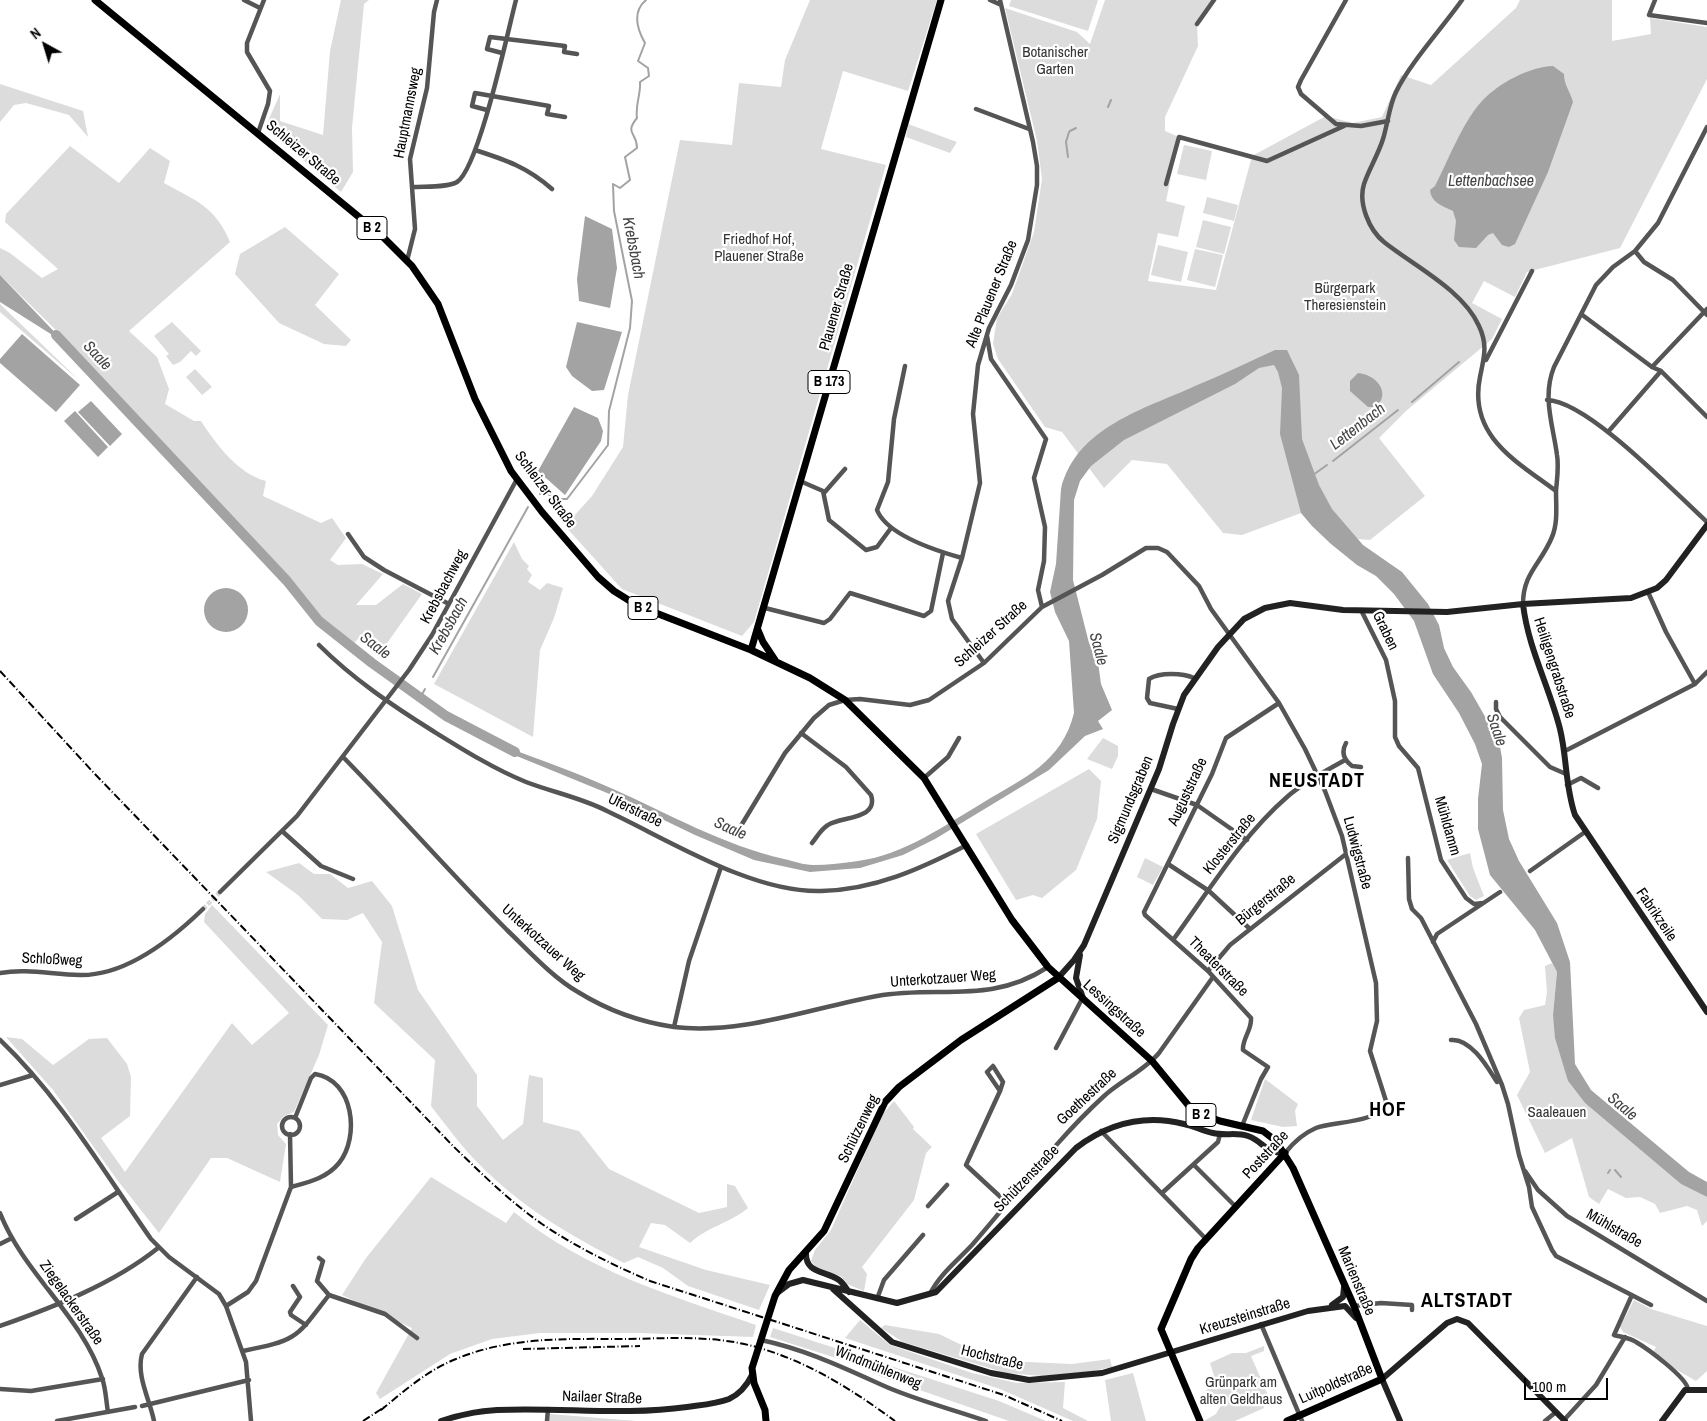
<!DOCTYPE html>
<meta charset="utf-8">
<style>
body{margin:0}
#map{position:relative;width:1707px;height:1421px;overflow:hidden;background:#fff;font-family:"Archivo Narrow",sans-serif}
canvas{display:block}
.north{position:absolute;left:20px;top:20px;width:50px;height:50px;-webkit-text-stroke:4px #fff;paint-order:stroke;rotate:321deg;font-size:14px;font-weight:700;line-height:20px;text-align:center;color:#000}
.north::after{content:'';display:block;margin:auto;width:18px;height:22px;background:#000;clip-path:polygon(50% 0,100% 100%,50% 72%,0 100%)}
.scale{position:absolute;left:1524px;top:1378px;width:84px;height:22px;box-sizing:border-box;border:2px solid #000;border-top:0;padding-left:6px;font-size:15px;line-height:18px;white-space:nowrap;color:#000;-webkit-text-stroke:4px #fff;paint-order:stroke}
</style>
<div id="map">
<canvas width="1707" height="1421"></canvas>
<div class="north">N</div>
<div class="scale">100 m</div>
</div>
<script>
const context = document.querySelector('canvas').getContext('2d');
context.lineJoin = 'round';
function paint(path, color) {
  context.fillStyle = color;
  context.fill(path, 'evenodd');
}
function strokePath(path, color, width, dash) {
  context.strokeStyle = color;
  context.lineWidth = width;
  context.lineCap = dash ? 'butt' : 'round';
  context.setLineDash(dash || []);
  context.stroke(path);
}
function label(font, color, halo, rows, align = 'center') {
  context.font = font + ' "Archivo Narrow",sans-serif';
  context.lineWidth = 4.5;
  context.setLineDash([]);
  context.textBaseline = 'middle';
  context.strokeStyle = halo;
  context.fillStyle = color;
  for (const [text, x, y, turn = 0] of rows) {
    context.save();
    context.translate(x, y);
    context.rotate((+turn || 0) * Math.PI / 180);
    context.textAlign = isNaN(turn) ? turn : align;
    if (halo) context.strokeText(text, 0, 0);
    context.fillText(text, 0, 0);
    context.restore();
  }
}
paint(new Path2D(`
 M341 0H369L364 4 352 128 353 172 341 192 265 128 280 94V121L323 135 330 51Z
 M810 0H937L908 91 843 71 821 149 886 165 754 622 742 636 622 589 565 526 592 496 623 447 628 395 680 140 732 145 739 83 781 87 785 60Z
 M1011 0H1098L1088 31 1009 6Z
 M1105 0H1214L1197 24 1198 46 1165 117V131L1179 137 1166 201 1185 206 1178 237 1158 233 1148 281 1216 290 1252 156 1326 116 1353 123 1382 117 1401 75 1431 85 1516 8 1520 0H1612V41L1651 34 1650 18 1707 27V79L1620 248 1527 272 1515 297 1484 281 1472 303 1502 319 1492 339 1406 411 1379 438 1425 496 1370 540 1357 539 1301 513 1242 535 1223 533 1167 464 1132 460 1104 488 1062 432 1045 427 998 359 993 344 997 318 1012 294 1034 232 1042 179 1037 141 1005 8 1077 32 1090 44Z
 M0 84 83 111 88 137 69 115 26 103 14 105 0 122Z
 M908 124 957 142 950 153 906 137Z
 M1184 145 1212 151 1206 180 1177 174Z
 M70 146 119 183 150 148 170 161 164 183C196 201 215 206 230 242L129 331 157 357 169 389 165 404 194 421H201C216 444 238 474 266 481L263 496 321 523 332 518 346 538 330 560 338 565 362 564 383 574 356 605H376L403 584 422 594 380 653 359 638 354 643 322 617 288 575 67 341 0 275V248L10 253 42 278 58 269 5 222 6 214Z
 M1207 197 1238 205 1234 221 1203 213Z
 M1203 220 1231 227 1224 254 1196 247Z
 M285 227 339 274 315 305 351 340 346 346 324 344 279 323 235 274 240 254Z
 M1158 245 1188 252 1181 282 1151 275Z
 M1195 249 1223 255 1215 287 1187 280Z
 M0 304 80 381 0 312Z
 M172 322 201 351 196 356 191 351 180 362 173 365 166 356 169 354 154 336Z
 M195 369 212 387 202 395 186 377Z
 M514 542 522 559 529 566 527 569 532 575 528 582 540 590 547 583 563 588 554 618 540 650 533 737 434 684Z
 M1103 738 1118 746V756L1112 769 1087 759Z
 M1089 769 1101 781 1097 819 1076 870 1042 898 1033 895 1016 900 976 834Z
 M1470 853 1473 868 1484 896 1476 900 1470 896 1447 860Z
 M1145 858 1163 867 1153 885 1137 877Z
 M299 863 314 874H330L348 888 372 881 392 906 418 990 477 1075V1106L503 1140 523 1124 529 1075 543 1078V1122L579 1131 609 1169 699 1213 727 1207V1184L735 1186 748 1208C730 1223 707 1227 690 1243L665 1225 651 1223 639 1247 706 1270 770 1285 759 1310 688 1286 663 1268 638 1257 624 1263C571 1236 519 1206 477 1162 460 1145 446 1125 431 1106L435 1060 374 1003 382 942 363 913 347 920 322 919 298 895 266 872Z
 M212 905 328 1025 319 1055 294 1112 284 1116 277 1124 278 1135 286 1144 280 1182 227 1158H211L159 1233 118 1181 53 1090 6 1037 22 1039 53 1065 89 1039 107 1038 127 1064 131 1077 130 1116 101 1138 125 1172 232 1023 252 1045 289 1013 204 922 205 914Z
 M1552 963 1557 972 1553 1015 1568 1081 1585 1103 1681 1184 1707 1197V1221L1702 1226 1697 1210 1687 1206 1660 1213 1655 1204 1640 1197 1626 1198 1608 1189 1599 1204 1589 1197 1572 1138 1545 1153 1517 1095 1530 1072 1519 1018 1524 1010 1545 1005 1547 992 1545 966Z
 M1265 1079 1298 1104 1295 1111 1297 1126 1283 1127 1251 1120Z
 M894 1101 914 1127 913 1129 932 1147 926 1153 914 1200 862 1267 867 1274 864 1291 847 1284 842 1277 816 1267 811 1261 815 1250 831 1230 882 1115Z
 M431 1177 506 1223 514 1212C584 1270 672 1296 756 1325L753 1337 639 1333H540L492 1339 450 1354 380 1399 376 1393 412 1328 342 1295 366 1258Z
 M1634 1300 1651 1309 1707 1326V1371L1696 1381 1672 1367 1653 1352 1656 1347 1623 1332 1620 1327Z
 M860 1320 890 1345 972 1373 1017 1383 1065 1382 1063 1408 1088 1421H1073L1000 1389 845 1338Z
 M885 1325 939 1334 976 1352 1005 1361 1072 1364 1110 1359 1112 1367 1093 1371 1042 1376 1006 1373 903 1342 881 1328Z
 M773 1328 999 1401 1046 1421H1009L882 1377 852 1363 770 1337Z
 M1264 1346V1351L1251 1356 1267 1393 1262 1402 1264 1408 1235 1421H1204L1216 1414 1221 1405 1218 1394 1209 1396 1206 1390 1217 1385 1210 1363 1232 1353H1246Z
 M1133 1373 1146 1421H1111L1105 1380Z
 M550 1414 636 1421H549Z`), '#dcdcdc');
paint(new Path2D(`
 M1553 66 1564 74C1564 85 1570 91 1573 102L1548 172 1515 244 1509 247 1502 245 1493 233 1488 235 1476 248 1459 247 1454 240 1456 221 1453 211C1443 206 1431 203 1430 190L1435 186C1449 159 1462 123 1482 101 1499 83 1529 67 1553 66Z
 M585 216 612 229 617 268 610 308 579 301 577 279Z
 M0 275 65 343 0 302Z
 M577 322 622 332 604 390 592 391 572 376 566 367Z
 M22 334 80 385 56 412 0 363V359Z
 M1275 350H1287L1299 375 1302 439 1319 485 1332 509 1363 545 1402 572 1428 604 1439 625 1444 648 1453 667 1471 692 1499 741 1502 758 1503 810 1509 839 1519 861 1557 923 1570 962 1575 1064 1591 1090 1689 1172 1707 1182V1197L1681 1184 1585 1103 1568 1081 1555 1038 1553 1015 1557 972 1535 930 1490 875 1478 829V799L1482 764 1475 744 1459 713 1433 674 1414 621 1394 594 1376 576 1357 565 1331 544 1312 526 1301 513 1280 434 1282 388 1278 372 1274 365 1259 368 1235 384 1124 440 1091 466 1080 481 1074 500 1073 580 1089 643 1098 662 1101 684 1112 710 1098 721 1103 729 1085 736 1049 770 935 839 903 855 860 868 810 872 754 860 695 835 612 795 502 750 504 746C540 760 578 773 613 789 669 814 723 845 784 859 793 861 804 865 813 865 828 865 844 863 858 861 904 855 945 825 984 802 1024 778 1062 762 1074 713L1069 641 1055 612 1050 592 1056 564 1061 489C1076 427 1145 409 1195 386 1222 375 1248 362 1275 350Z
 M1358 373C1375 374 1392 392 1376 407H1368L1350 391V381Z
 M91 401 122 434 110 446 78 412Z
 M574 407 598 418 603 431 601 441 565 495 538 471Z
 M75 411 108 447 98 457 64 421Z
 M204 610a22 22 0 1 1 44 0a22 22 0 1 1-44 0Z`), '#a3a3a3');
strokePath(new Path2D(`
 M1108 107 1111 100
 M1070 131 1076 128
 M1068 157 1066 142 1069 132
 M1412 402 1459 362
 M1333 461 1398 410
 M1313 475 1327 465
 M540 494 546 493 558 499H567L608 445 609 411 630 328 632 301 614 211 613 184 620 188 630 180 625 157 637 148C637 132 624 134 637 118 635 104 641 95 640 82L649 76 648 68 638 61 645 43C637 29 632 12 646 0
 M433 677 528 507
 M420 698 425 689
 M1615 1170 1621 1177
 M1608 1173 1610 1170`), '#a3a3a3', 2);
strokePath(new Path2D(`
 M56 335 287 581 319 621 372 663 446 716 515 752`), '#a3a3a3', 10);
strokePath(new Path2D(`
 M203 909 220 892`), '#d9d9d9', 4.5, [4.5, 2]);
strokePath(new Path2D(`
 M244 0 260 8
 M990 0 999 4
 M1346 0 1301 80 1298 87 1301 94 1336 124 1361 126 1388 121
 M1462 0C1443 27 1410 63 1396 92 1389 106 1388 123 1383 139 1378 155 1369 169 1364 184 1358 203 1369 230 1384 242 1414 266 1463 290 1479 326 1488 345 1484 357 1480 377 1468 436 1516 461 1556 491 1556 506 1558 523 1552 537 1541 564 1523 573 1523 604
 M1655 0 1649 15 1707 23
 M1197 24 1214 0
 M502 53 487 49 490 37 565 46 564 52 577 54
 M976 109 1029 129
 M487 110 472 106 475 93 549 106 547 114 565 117
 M258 133 268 104 270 91 247 52V43L264 0
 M475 150C506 160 527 167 552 189
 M1166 184 1179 137 1267 161 1344 126
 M412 187C424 186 447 188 457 182 479 168 508 30 516 0
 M1635 251 1644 262 1673 280 1707 315
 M407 261 415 229 410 159 427 88 434 12 437 0
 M1581 314 1652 367 1661 371 1707 417
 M987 336 991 359 1046 439 1034 478 1045 527 1044 561 1038 590 1042 607
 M1486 360 1532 271
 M905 366 894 419 888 482 877 510C887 535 937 551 962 558
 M1652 367 1707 309
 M1547 400C1588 401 1675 493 1707 522
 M1608 432 1661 371
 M800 481 823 491 829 520 866 550 877 547 891 528
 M1556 491C1557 479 1559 467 1557 455 1553 425 1542 397 1554 367L1596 285 1613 267 1635 251 1658 223 1707 127
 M824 493 845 469
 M348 534 364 557 384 570 449 604
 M1648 592 1666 632 1695 684
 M765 608 824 623 830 619 850 593 924 616 931 611 943 553
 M1361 610 1386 660 1395 701V737L1399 746 1418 768 1441 860 1466 898 1474 904 1483 903
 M319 645C353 679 393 706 433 731 462 749 494 769 526 782 552 792 582 798 607 811 669 840 752 893 821 891 874 890 920 869 967 845
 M984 663 952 619 948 601 962 558 980 483 973 414 978 365 989 328 1011 285 1028 240 1037 185V166L1033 142 1000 0
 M1496 702V709L1500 717 1550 767 1566 774
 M1178 709 1150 703 1147 698 1149 679C1160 672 1183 673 1194 678
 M801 733 846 767 871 795C879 820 841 816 828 825 821 829 817 837 812 843
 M1346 743C1341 752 1344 760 1352 766L1361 767
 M1565 751 1695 684 1707 672
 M343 757C399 814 451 874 507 930 529 951 552 977 578 992 607 1010 640 1022 674 1027 742 1035 811 1008 877 996 939 985 990 1005 1048 967
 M924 778 948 757 959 738
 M1567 785 1581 778 1598 788
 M1151 789 1197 805 1247 840
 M739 829 785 753 814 718 829 705 845 700 860 699 910 705 929 700 984 663 1042 607 1102 575 1146 548H1158L1167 552 1199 586 1211 609 1279 703 1305 749 1325 791 1342 836 1376 983 1377 1021 1370 1051 1386 1101C1381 1124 1333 1121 1316 1128 1304 1133 1293 1143 1285 1153
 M282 831 321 866 353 879
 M1408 858 1409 899 1412 909 1421 918 1476 1024 1502 1085 1508 1104 1519 1155 1529 1187 1532 1207 1552 1250 1556 1256 1651 1305
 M1168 864 1209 891 1250 929
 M1530 871 1585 832
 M220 892 297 816 409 670 432 635 517 479
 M1173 940C1208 892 1242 836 1287 797 1304 782 1326 771 1345 760
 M1433 942 1437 934 1500 892
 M1208 971 1230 945 1346 854
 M0 973C28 968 53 975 80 975 126 976 172 939 203 909
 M674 1027 689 961 721 867
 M0 1040C60 1097 104 1172 151 1239L169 1257 219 1294 226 1306 246 1362 251 1421
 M1451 1040C1471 1038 1488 1068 1497 1082
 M1056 1048 1082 999
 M0 1085 33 1075
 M1000 1091 987 1072 993 1066 1003 1082 1000 1091 966 1165 1007 1203
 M282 1126a9 9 0 1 1 18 0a9 9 0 1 1-18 0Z
 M1242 1126 1261 1079 1268 1067 1243 1050C1242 1039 1252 1030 1251 1018L1208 971 1145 915 1144 912 1212 774 1226 738 1279 703
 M1101 1131 1206 1239
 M1194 1165 1236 1207
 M1525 1171 1538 1190 1567 1216 1707 1301
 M291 1187C309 1182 327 1178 339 1163 360 1137 354 1080 315 1074L311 1078 295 1118
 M1162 1193 1218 1142 1220 1134
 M928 1206 947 1185
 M0 1213C24 1274 82 1316 102 1378 106 1389 106 1401 108 1412
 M76 1219 118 1192
 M0 1244 12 1238
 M319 1258 323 1261 317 1281 329 1295
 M293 1286 300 1297 290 1312 291 1315 306 1325
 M930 1294C939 1275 957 1261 972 1245 1015 1196 1054 1142 1103 1097 1120 1081 1144 1071 1159 1053L1213 977
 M1632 1295 1614 1335C1621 1337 1630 1338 1636 1342 1648 1349 1686 1377 1688 1389
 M877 1299 884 1280 923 1235
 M226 1306 248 1292 256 1281 291 1187 290 1134
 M1354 1306 1381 1303 1412 1305V1310
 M1261 1324 1302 1421
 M0 1326C54 1307 113 1284 158 1248
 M761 1340C804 1349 842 1367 882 1385 915 1400 952 1409 986 1421
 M243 1351C298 1340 296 1338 329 1295L385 1314 417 1338
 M0 1389 31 1391 103 1379
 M142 1406 249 1380
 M1564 1420 1596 1385 1625 1337
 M57 1421 135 1407
 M154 1421C150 1400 136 1376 142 1354L197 1277
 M547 1421 548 1409
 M1545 1421 1556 1412`), '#555', 4.5);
strokePath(new Path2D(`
 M1523 604C1528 648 1549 686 1560 729 1567 757 1565 786 1575 815L1707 1012
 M1080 955 1076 978 1083 998
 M1058 978 1074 960 1084 945 1159 769 1173 724 1184 695 1218 647 1244 619 1265 608 1290 603 1343 610 1447 612 1523 604 1631 598 1657 588 1666 580 1707 525
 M806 1252C805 1274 825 1270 839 1280 843 1283 846 1288 849 1292
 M833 1289 892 1342 991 1373 1029 1380 1102 1373 1308 1311 1345 1306 1356 1318
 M777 1293 789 1284 803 1280 897 1303 936 1292 1076 1148C1109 1123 1144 1114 1184 1124 1194 1126 1203 1131 1213 1133 1225 1136 1237 1132 1248 1136 1265 1142 1263 1153 1285 1153
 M1332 1305 1343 1297 1344 1287
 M441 1421C459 1415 477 1411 497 1410 561 1407 623 1416 687 1407 701 1405 716 1404 729 1399 740 1394 747 1385 752 1375
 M1400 1421 1382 1379 1447 1323 1457 1319 1468 1323 1565 1421
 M1662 1421 1685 1390H1707`), '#222', 6);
strokePath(new Path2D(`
 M95 0 381 235 412 266 438 304 475 399 511 471 542 512 598 577 614 591 638 606 751 650 810 678 845 700 924 778 1012 920 1048 967 1152 1061 1193 1111 1220 1121 1263 1131 1276 1141 1293 1168 1354 1306 1382 1379 1287 1421
 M758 630 763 642 775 660
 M751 650 941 0
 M766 1421 765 1410 754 1383 752 1368 775 1296 789 1270 824 1231 885 1102 899 1087 961 1040 1058 978
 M1200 1421 1161 1329 1191 1259 1198 1248 1285 1153`), '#000', 7);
strokePath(new Path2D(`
 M0 671 93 772 453 1146C481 1173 509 1201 542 1224 576 1247 613 1265 650 1281L1004 1395 1062 1421
 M523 1349 640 1346
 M381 1410C404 1391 428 1370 456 1359 511 1336 570 1339 628 1339 674 1338 719 1335 763 1349 812 1364 854 1391 895 1421
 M363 1421 386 1406`), '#000', 2, [8, 2.5, 1, 2.5]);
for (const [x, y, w] of [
 [372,228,30],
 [829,382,42],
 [643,608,30],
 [1201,1115,30]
]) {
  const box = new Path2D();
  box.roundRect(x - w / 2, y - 11.5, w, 23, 4);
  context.fillStyle = '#fff';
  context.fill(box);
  strokePath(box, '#000', 1);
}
label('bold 14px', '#000', null, [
 ["B 2",372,228],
 ["B 173",829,382],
 ["B 2",643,608],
 ["B 2",1201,1115]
]);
label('15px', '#333', '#fff', [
 ["Botanischer",1055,53],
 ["Garten",1055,70],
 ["Friedhof Hof,",759,240],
 ["Plauener Straße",759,257],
 ["Bürgerpark",1345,289],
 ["Theresienstein",1345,306],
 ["Saaleauen",1557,1113],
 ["Grünpark am",1241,1383],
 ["alten Geldhaus",1241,1400]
]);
label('15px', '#000', '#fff', [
 ["Hauptmannsweg",408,113,-79],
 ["Schleizer Straße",303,153,40],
 ["Alte Plauener Straße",992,294,-68],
 ["Plauener Straße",837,307,-74],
 ["Schleizer Straße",545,490,53],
 ["Krebsbachweg",444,587,-62],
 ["Graben",1385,631,64],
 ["Schleizer Straße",991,634,-42],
 ["Heiligengrabstraße",1554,668,72],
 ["Auguststraße",1188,792,-65],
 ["Sigmundsgraben",1131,800,-67],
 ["Uferstraße",635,811,26],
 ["Mühldamm",1447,826,74],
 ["Klosterstraße",1230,844,-51],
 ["Ludwigstraße",1357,853,75],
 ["Bürgerstraße",1266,900,-39],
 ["Fabrikzeile",1656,915,56],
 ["Unterkotzauer Weg",543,943,42],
 ["Schloßweg",52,960,3],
 ["Theaterstraße",1218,967,45],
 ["Unterkotzauer Weg",943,979,-4],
 ["Lessingstraße",1114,1009,42],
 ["Goethestraße",1087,1097,-43],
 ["Schützenweg",859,1129,-64],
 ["Poststraße",1266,1155,-47],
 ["Schützenstraße",1027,1179,-46],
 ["Mühlstraße",1614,1229,30],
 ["Marienstraße",1356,1281,67],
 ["Ziegelackerstraße",71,1303,55],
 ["Kreuzsteinstraße",1245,1317,-17],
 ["Hochstraße",992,1358,14],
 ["Windmühlenweg",878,1368,22],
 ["Luitpoldstraße",1336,1384,-24],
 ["Nailaer Straße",602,1398,2]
]);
label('italic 16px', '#444', '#fff', [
 ["Lettenbachsee",1491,182],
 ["Krebsbach",633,248,79],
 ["Saale",97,356,47],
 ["Lettenbach",1358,427,-38],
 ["Krebsbach",449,626,-61],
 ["Saale",375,646,37],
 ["Saale",1098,649,75],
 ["Saale",1496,730,71],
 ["Saale",730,829,24],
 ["Saale",1622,1107,40]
]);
context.letterSpacing = '1px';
label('bold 20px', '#000', '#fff', [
 ["NEUSTADT",1317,782],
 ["HOF",1388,1111],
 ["ALTSTADT",1467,1302]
]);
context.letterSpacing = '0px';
</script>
